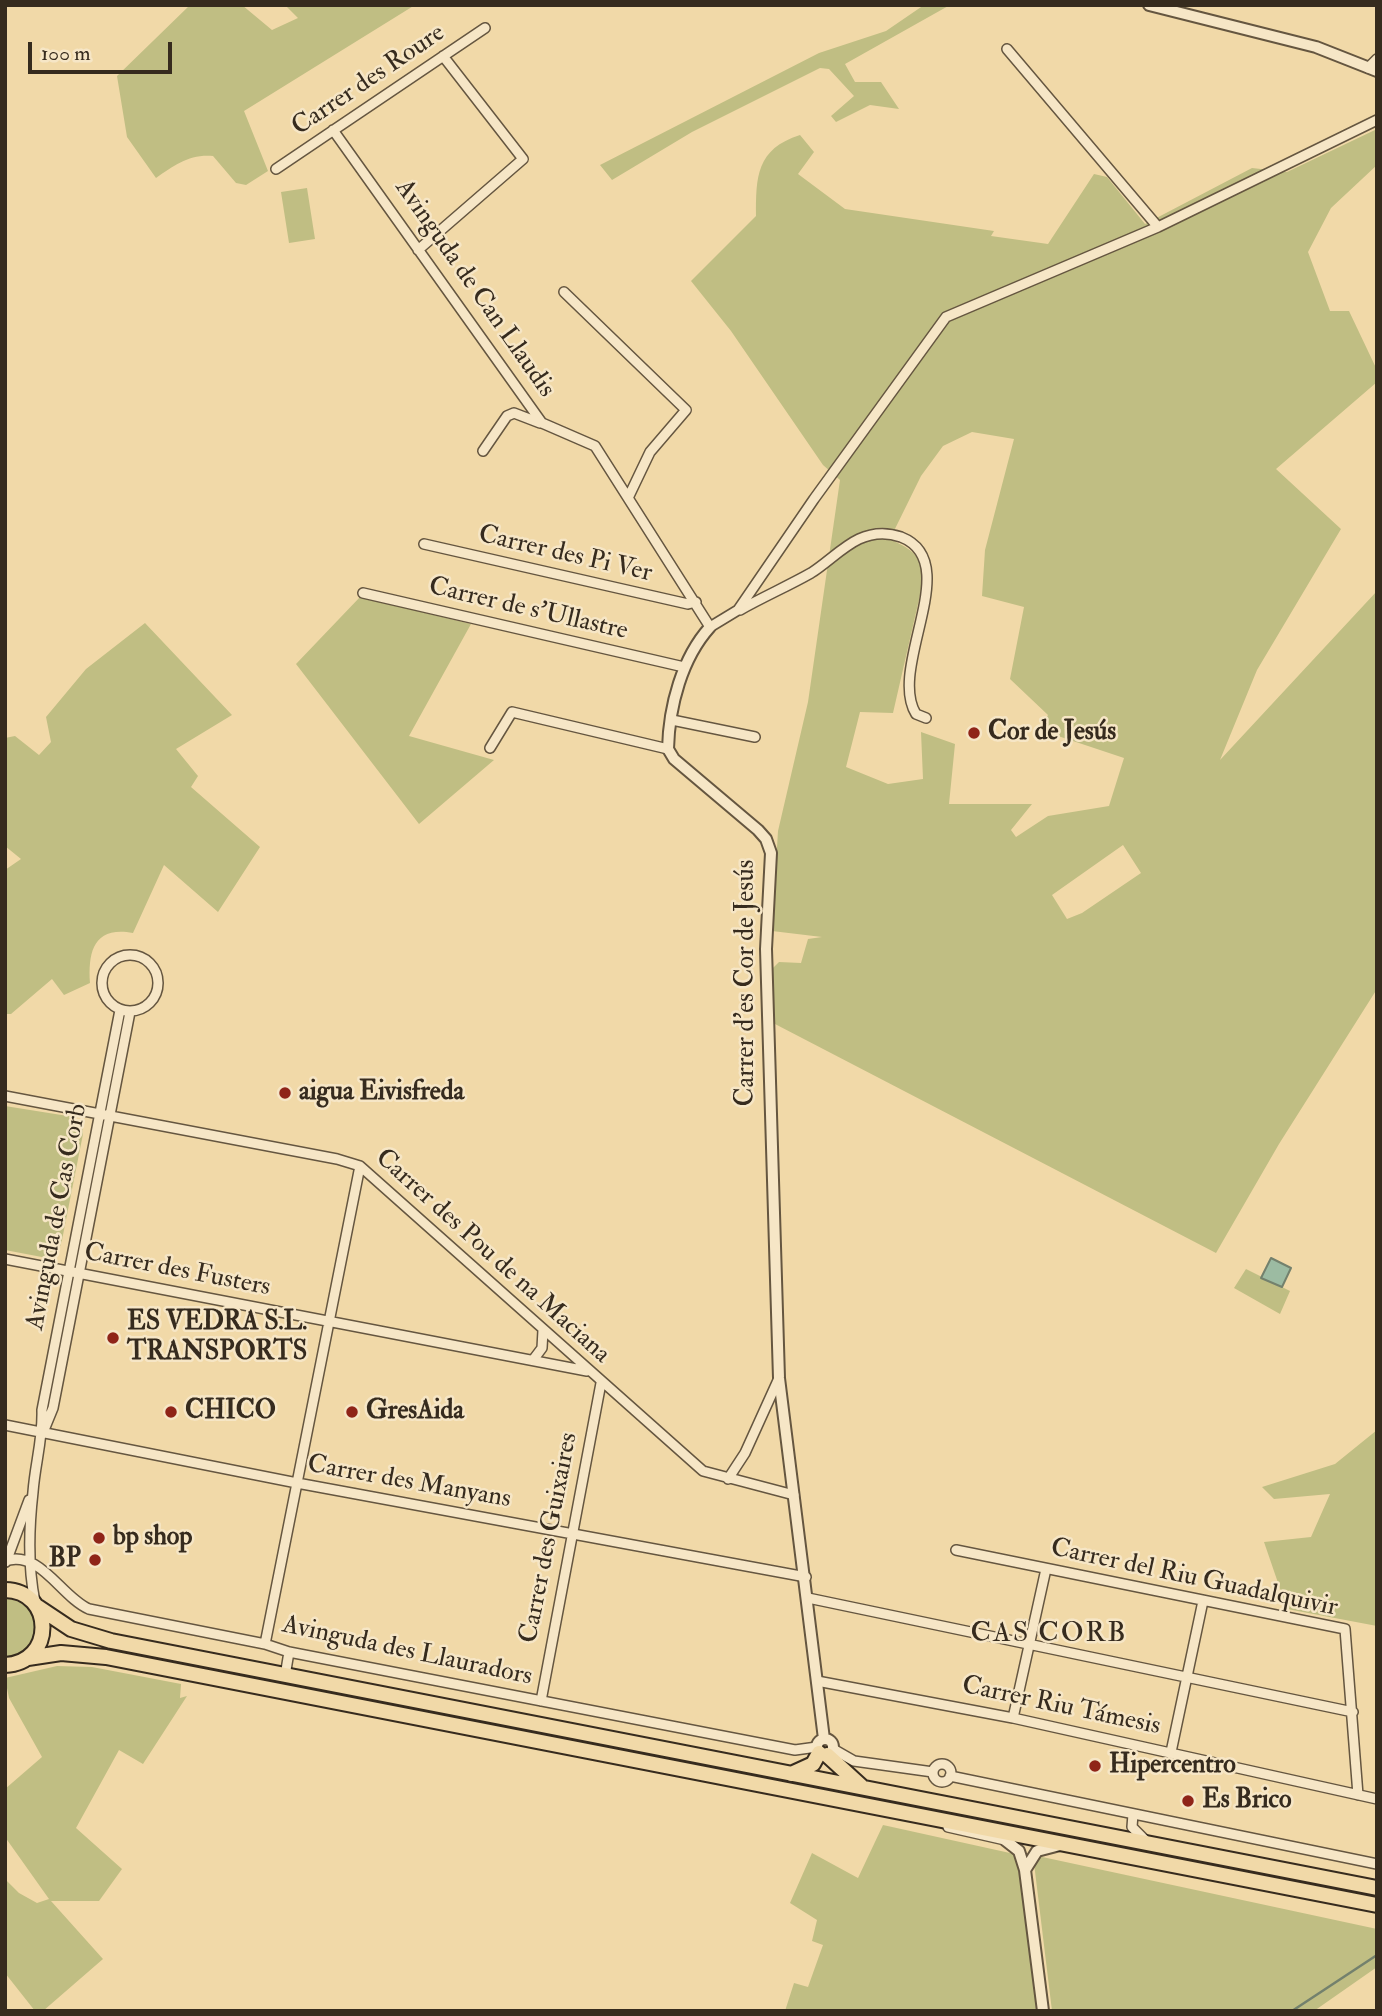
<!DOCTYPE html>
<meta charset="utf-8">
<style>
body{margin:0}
#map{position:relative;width:1382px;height:2016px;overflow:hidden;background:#f1d9a8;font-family:"IM FELL Double Pica",serif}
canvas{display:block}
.frame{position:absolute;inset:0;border:7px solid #362b1e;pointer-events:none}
.scale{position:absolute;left:28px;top:42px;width:144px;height:32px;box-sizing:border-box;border:4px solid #362b1e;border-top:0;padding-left:9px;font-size:21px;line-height:24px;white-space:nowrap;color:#362b1e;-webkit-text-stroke:5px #f6e6c6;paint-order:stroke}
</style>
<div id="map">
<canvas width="1382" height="2016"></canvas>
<div class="frame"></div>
<div class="scale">100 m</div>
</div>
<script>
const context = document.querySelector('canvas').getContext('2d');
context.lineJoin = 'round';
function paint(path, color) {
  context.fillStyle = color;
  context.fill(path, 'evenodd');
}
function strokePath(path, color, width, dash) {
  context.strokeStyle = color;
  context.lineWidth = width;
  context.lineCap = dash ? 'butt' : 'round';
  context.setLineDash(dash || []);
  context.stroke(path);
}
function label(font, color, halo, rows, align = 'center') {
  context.font = font + ' "IM FELL Double Pica",serif';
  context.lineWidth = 5;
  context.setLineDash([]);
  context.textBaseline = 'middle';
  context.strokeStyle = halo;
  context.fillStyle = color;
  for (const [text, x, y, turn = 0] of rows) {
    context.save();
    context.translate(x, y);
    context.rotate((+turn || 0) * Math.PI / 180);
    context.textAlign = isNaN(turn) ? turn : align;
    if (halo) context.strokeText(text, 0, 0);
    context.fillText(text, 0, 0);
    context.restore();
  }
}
paint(new Path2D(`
 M190 5H242L272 30 298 18 285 5H415L244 111 268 171 246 185 236 183 213 156C189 154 175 165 156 178L127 137 117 76Z
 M924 5H950L845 64 855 82H881L899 109 870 105 836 122 831 116 854 96 829 69 820 68 692 132 612 180 600 165 819 53 886 31Z
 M1377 129V165L1331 208 1308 252 1330 311H1349L1377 370V382L1276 469 1341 529 1257 670 1220 760 1377 591V989L1279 1144 1216 1253 775 1024 771 970 779 962 801 963 808 939 822 937 772 931 778 831 808 702 840 480 823 465 731 331 691 281 756 216C756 177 756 149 800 135L814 152 798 174 845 209 994 231 991 236 1048 244 1094 174 1107 177 1145 224 1252 168 1287 172ZM972 432 1014 439 985 550 982 596 1024 607 1010 679 1048 715 1040 730 1124 758 1109 806 1048 816 1016 837 1011 830 1032 804H949L955 744 921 732 923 779 888 784 846 767 860 712 893 713 923 582C921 554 914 551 890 539L921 476 943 446ZM1123 845 1141 873 1082 913 1067 919 1052 895Z
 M307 188 315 239 289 243 281 192Z
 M360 597 471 624 409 736 494 760 419 824 296 664Z
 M145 623 232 715 176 749 198 776 191 787 260 847 218 912 164 865 133 933C94 926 88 951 90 983L64 995 52 979 11 1014H5V870L21 859 5 846V738L15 736 39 755 51 742 46 717 86 669Z
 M5 1106 74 1117 82 1124 83 1134 62 1240 58 1253 47 1258 5 1250Z
 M1246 1269 1290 1291 1280 1314 1234 1288Z
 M1377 1430V1626L1287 1609 1264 1542 1311 1537 1330 1494 1274 1499 1262 1487 1335 1464Z
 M5 1598 25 1603 37 1619C35 1640 29 1657 5 1658Z
 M57 1666 92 1667 181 1684 180 1698 187 1696 143 1764 119 1750 76 1828 122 1869 99 1901H51L103 1959 43 2011H35L5 1973V1879L19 1893 37 1903 49 1899 5 1837V1789L42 1757 9 1698 5 1678Z
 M883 1825 1019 1855 1042 2011H785L794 1983 808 1987 823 1945 812 1941 817 1920 790 1903 812 1853 858 1878Z
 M1033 1855 1377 1929V1967L1314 2011H1052Z`), '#c0be83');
const water = new Path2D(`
 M1271 1258 1291 1268 1282 1287 1261 1278Z`);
paint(water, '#9cbba2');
strokePath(water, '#73816d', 2);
strokePath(new Path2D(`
 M1292 2011 1377 1955`), '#73816d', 2.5);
const minor = new Path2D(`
 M1007 49 1158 227
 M1368 68 1377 59
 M333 130 542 423 595 446 710 627 738 610 814 499 946 317 1158 227 1377 120
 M276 169 485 28
 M418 250 523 159 443 56
 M564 292 686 410 650 452 629 496
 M483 451 507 416 514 413 540 423
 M424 544 688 604 696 602
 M363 593 684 667
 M740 610C763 597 788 586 811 573 827 563 842 547 859 539 872 533 887 532 901 537 965 562 887 667 916 714L926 718
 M672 720 755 737
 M490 748 512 712 668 749
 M102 983a28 28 0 1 1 56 0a28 28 0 1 1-56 0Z
 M5 1096 337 1159 360 1166 703 1471 794 1495
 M5 1259 587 1371
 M533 1360 542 1348 543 1330
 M5 1425 297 1483 806 1577
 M44 1430 53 1408 130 1012
 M728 1479 745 1453 779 1378
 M956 1550 1345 1629 1358 1795
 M5 1561C40 1549 61 1597 89 1609L265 1644 289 1652 795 1750 817 1747
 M6 1562 29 1500
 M808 1598 1353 1712
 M35 1602C28 1568 29 1527 33 1492 35 1464 43 1439 42 1410L120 1010
 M265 1644 360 1166
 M285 1676 289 1652
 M817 1681 1013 1718 1377 1799
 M541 1701 601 1383
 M1013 1718 1046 1569
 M833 1749 854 1761 933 1772
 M1171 1752 1203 1601
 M933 1773a9 9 0 1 1 18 0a9 9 0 1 1-18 0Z
 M950 1776 1377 1864
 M1133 1814 1132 1827 1146 1841
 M948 1827 1005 1840`);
const tertiary = new Path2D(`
 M1149 5 1316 47 1377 71
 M710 627C682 658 669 706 668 749L674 759 758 830 766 839 771 853 766 949 779 1378 824 1739
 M817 1747a8 8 0 1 1 16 0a8 8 0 1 1-16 0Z
 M1005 1840 1019 1851 1025 1870 1043 2011
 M1025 1870 1037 1851 1060 1845`);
const primary = new Path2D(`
 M5 1590C55 1591 55 1663 5 1665
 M38 1607 71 1629 111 1641 1377 1888
 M28 1658 61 1653 106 1657 1377 1905
 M827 1755 861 1786
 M791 1774 813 1764 819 1753`);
strokePath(minor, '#655640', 12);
strokePath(tertiary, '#655640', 14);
strokePath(primary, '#362b1e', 18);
strokePath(minor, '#f6e6c6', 9);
strokePath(tertiary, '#f6e6c6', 10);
strokePath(primary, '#f1d9a8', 14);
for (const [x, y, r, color] of [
 [974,733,7,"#8f2418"],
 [285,1093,7,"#8f2418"],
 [113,1338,7,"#8f2418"],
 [171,1412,7,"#8f2418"],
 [352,1412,7,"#8f2418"],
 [99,1538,7,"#8f2418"],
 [95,1560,7,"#8f2418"],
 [1095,1766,7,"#8f2418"],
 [1188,1801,7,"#8f2418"]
]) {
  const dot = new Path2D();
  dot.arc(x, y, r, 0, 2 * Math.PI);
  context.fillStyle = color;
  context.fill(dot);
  strokePath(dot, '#f6e6c6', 2.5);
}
label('26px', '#362b1e', '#f6e6c6', [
 ["Carrer des Roure",369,81,-34],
 ["Avinguda de Can Llaudis",474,289,55],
 ["Carrer des Pi Ver",565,555,13],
 ["Carrer de s'Ullastre",528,610,13],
 ["Carrer d'es Cor de Jesús",747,983,-90],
 ["Avinguda de Cas Corb",58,1217,-79],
 ["Carrer des Pou de na Maciana",492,1257,42],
 ["Carrer des Fusters",177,1271,11],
 ["Carrer des Manyans",409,1483,10],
 ["Carrer des Guixaires",550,1538,-79],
 ["Carrer del Riu Guadalquivir",1194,1579,12],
 ["Avinguda des Llauradors",407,1652,12],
 ["Carrer Riu Támesis",1061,1707,12]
]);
label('bold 26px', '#362b1e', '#f6e6c6', [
 ["Cor de Jesús",988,733],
 ["aigua Eivisfreda",299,1093],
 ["ES VEDRA S.L.",127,1323],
 ["TRANSPORTS",127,1353],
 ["CHICO",185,1412],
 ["GresAida",366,1412],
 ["bp shop",113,1538],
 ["BP",81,1560,"right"],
 ["Hipercentro",1109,1766],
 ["Es Brico",1202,1801]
], 'left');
context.letterSpacing = '2px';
label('28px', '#362b1e', '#f6e6c6', [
 ["CAS CORB",1049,1635]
]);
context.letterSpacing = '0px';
</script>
